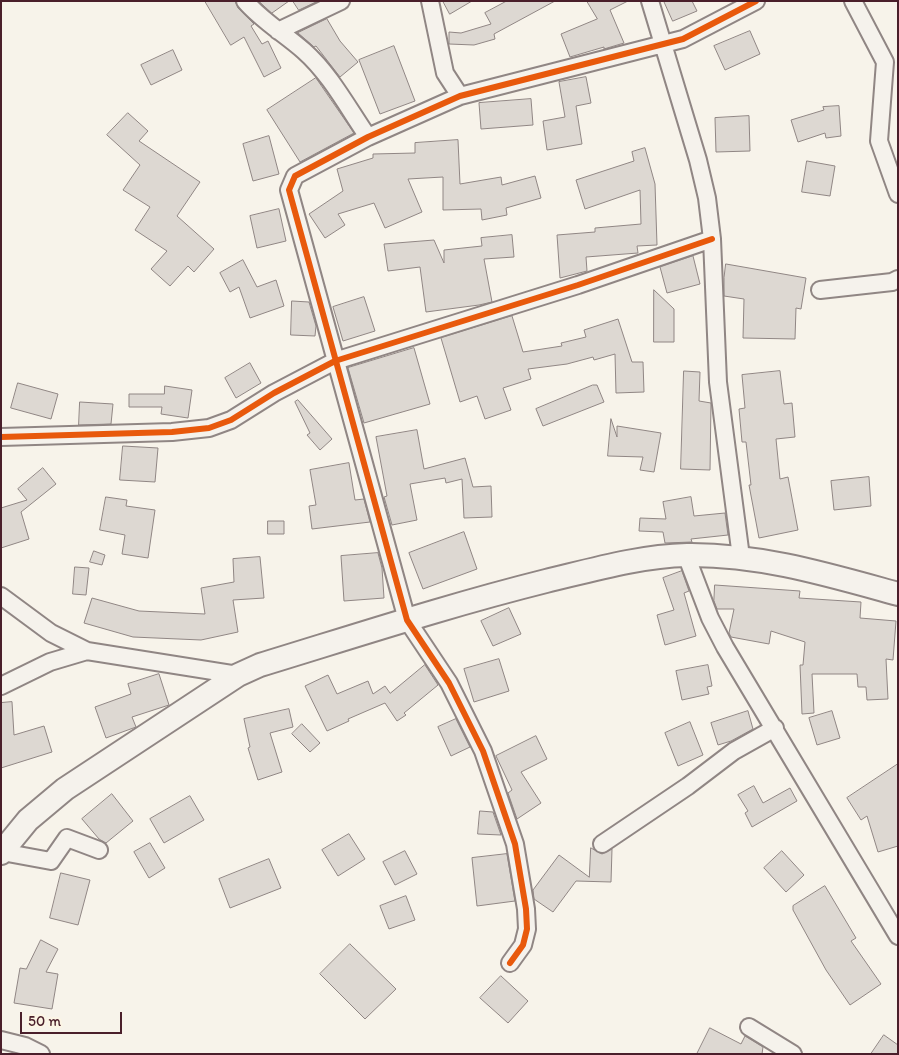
<!DOCTYPE html>
<style>
body{margin:0}
#map{position:relative;width:899px;height:1055px;overflow:hidden;background:#f7f3ea;font-family:Itim,sans-serif}
canvas{display:block}
.frame{position:absolute;inset:0;border:2px solid #4a1f2b;pointer-events:none}
.scale{position:absolute;left:20px;top:1012px;width:102px;height:22px;box-sizing:border-box;border:2px solid #4a1f2b;border-top:0;padding-left:6px;font-size:15px;line-height:18px;white-space:nowrap;color:#4a1f2b;-webkit-text-stroke:4px #fcf5e5;paint-order:stroke}
</style>
<div id="map">
<canvas width="899" height="1055"></canvas>
<div class="frame"></div>
<div class="scale">50 m</div>
</div>
<script>
const context = document.querySelector('canvas').getContext('2d');
context.lineJoin = 'round';
function paint(path, color) {
  context.fillStyle = color;
  context.fill(path, 'evenodd');
}
function strokePath(path, color, width, dash) {
  context.strokeStyle = color;
  context.lineWidth = width;
  context.lineCap = dash ? 'butt' : 'round';
  context.setLineDash(dash || []);
  context.stroke(path);
}
const building = new Path2D(`
 M205 1H235L238 8 254 24 251 26 262 44 268 41 281 68 264 77 244 37 231 45Z
 M259 1H289L272 13Z
 M293 1H316V2L299 10Z
 M443 1H472L450 14Z
 M507 1H555L494 34 495 39 474 45 449 44V32L461 33 491 24 485 13Z
 M587 1H628L610 10 624 43 604 49V47L570 57 561 34 597 19Z
 M664 1H692L697 11 673 21Z
 M327 19 340 41 358 62 340 77 316 46 314 47 298 33Z
 M750 31 760 54 725 70 714 46Z
 M394 46 415 101 380 114 359 60Z
 M173 50 182 70 151 85 141 65Z
 M586 77 591 103 576 106 582 144 547 150 543 121 565 117 559 82Z
 M316 78 354 133 300 162 267 110Z
 M531 99 533 125 481 129 479 103Z
 M839 106 841 136 826 138 825 133 798 142 791 120 824 110 823 107Z
 M128 113 148 131 139 141 200 182 177 216 214 249 194 272 188 266 170 286 151 269 167 251 135 230 150 207 123 190 140 165 107 135Z
 M749 116 750 151 716 152 715 118Z
 M269 136 279 174 253 181 243 144Z
 M458 140 460 184 501 177 502 185 535 176 541 198 506 208 507 215 482 220 481 209 443 210V177L408 179 422 212 385 228 374 203 338 214 345 225 325 238 309 214 343 191 337 169 373 158V154L415 153V143Z
 M645 148 655 184 657 245 637 246 638 253 586 257 587 271 560 278 557 235 595 232V228L641 224 640 190 585 209 576 180 634 161 632 152Z
 M807 161 835 166 830 196 802 192Z
 M279 209 286 241 257 248 250 216Z
 M512 235 514 257 484 259 492 302 479 305 426 312 420 267 388 271 384 244 434 240 444 263V250L482 246 481 238Z
 M693 256 700 284 667 293 660 267Z
 M243 260 257 287 276 280 284 306 250 318 239 287 230 292 220 273Z
 M726 264 806 278 801 309 796 308 795 339 743 338 744 299 724 296V278Z
 M654 290 674 309V342H654Z
 M364 297 375 331 343 341 333 307Z
 M292 301 309 302 316 326 315 336 291 335Z
 M512 316 523 352 562 346 561 343 586 337 584 330 618 319 632 362H643L644 392 616 393 615 354 594 360 593 357 567 364 528 369 531 379 503 388 511 410 485 419 477 396 460 402 441 338Z
 M414 348 430 404 364 423 348 368Z
 M250 363 261 383 236 398 225 378Z
 M684 371 700 372 699 401 711 403 710 470 681 469Z
 M780 371 784 404 792 403 795 437 776 439 780 479 788 477 798 530 759 538 749 485H751L746 442H742L739 409 745 408 742 375Z
 M18 383 58 394 51 419 11 408Z
 M593 385H597L604 402 543 426 536 409Z
 M165 386 192 390 188 418 161 414 162 407H129V394H164Z
 M298 400 332 439 320 450 307 435 310 433 295 402Z
 M80 402 113 404 111 424 79 425Z
 M611 419 617 437V426L661 433 654 472 640 470 643 457 608 456Z
 M417 430 424 469 465 458 473 487 491 486 492 517 464 518 462 479 446 483 445 478 410 484 417 520 392 525 384 497 387 496 376 437Z
 M123 446 158 448 155 482 120 480Z
 M349 463 355 500 364 499 370 522 312 529 309 506 316 505 310 470Z
 M43 468 56 484 21 512 29 539 1 548V508L27 500 18 489Z
 M869 477 871 506 834 510 831 481Z
 M106 497 127 500 126 506 155 510 148 558 122 554 125 535 100 530Z
 M691 497 694 516 725 513 728 535 691 539 692 542 665 543 663 532 639 531 640 518 666 519 663 502Z
 M268 521H284V534H268Z
 M464 532 477 569 423 589 409 553Z
 M94 551 105 555 102 565 90 562Z
 M378 553 382 568 384 598 344 601 341 556Z
 M260 557 264 598 233 600 238 632 201 640 133 637 84 623 92 598 139 611 205 614 201 588 234 582 233 559Z
 M75 567 89 568 86 595 73 594Z
 M682 571 689 591 684 593 696 636 665 645 657 615 674 610 663 578Z
 M715 585 800 591 799 598 861 602 860 618 896 621 893 660 886 659 888 699 867 700 866 687H858L857 674H812L814 713 802 714 800 665H803L805 642 771 631 769 644 731 637 729 633 734 609H717L714 601Z
 M509 608 521 634 493 646 481 621Z
 M499 659 509 691 474 702 464 669Z
 M425 665 438 685 404 713 406 715 397 721 385 703 348 719 349 721 327 731 305 686 328 675 337 694 368 681 373 694 385 686 390 693Z
 M708 665 712 686 707 687 709 694 682 700 676 671Z
 M159 674 169 705 132 717 136 727 106 738 95 707 131 694 128 684Z
 M12 702 14 735 44 726 52 752 1 768V703Z
 M289 709 293 727 270 733 282 772 258 780 248 748 250 747 244 719Z
 M748 711 753 729 731 741 718 745 711 723Z
 M832 711 840 738 817 745 809 718Z
 M456 719 470 747 451 756 438 727Z
 M690 722 703 755 678 766 665 733Z
 M302 724 320 743 310 752 292 734Z
 M536 736 547 759 521 772 541 803 517 819 508 793 512 790 496 756Z
 M898 764V846L878 852 867 816 861 820 847 798Z
 M754 786 763 803 790 788 797 801 752 827 745 813 748 811 738 795Z
 M112 794 133 821 106 843 99 839 82 819Z
 M190 796 204 820 164 843 150 819Z
 M480 811 493 812 501 835 478 834Z
 M349 834 365 859 338 876 322 850Z
 M150 843 165 868 149 878 134 852Z
 M591 848 602 854 612 849 611 882 576 881 553 912 534 899 533 890 559 855 589 877Z
 M405 851 417 874 395 885 383 862Z
 M782 851 804 875 786 892 764 868Z
 M507 854 515 901 477 906 472 858Z
 M269 859 281 888 230 908 219 879Z
 M61 873 90 880 78 925 50 918Z
 M825 886 856 938 851 941 881 984 850 1005 826 970 793 910V906Z
 M406 896 415 920 389 929 380 906Z
 M41 940 58 949 46 972 58 974 52 1009 14 1003 20 968 26 969Z
 M350 944 396 989 365 1019 320 974Z
 M501 976 528 1001 508 1023 480 998Z
 M710 1028 741 1044 745 1036 763 1047 762 1054H697Z
 M884 1035 898 1045V1054H871Z`);
paint(building, '#ddd8d2');
strokePath(building, '#908684', 1);
const minor = new Path2D(`
 M245 1C262 21 285 34 304 51 330 74 348 108 368 137
 M430 1 445 73 460 96
 M650 1 698 160 707 198 712 239 718 382 741 557
 M853 1 885 62 879 141 898 194
 M278 31 341 1
 M820 290 892 282 898 279
 M1 437 172 432 209 428 231 420 274 393 335 361 578 285 712 239
 M686 555 710 618 725 647 898 936
 M1 596 51 633 87 651 238 675
 M1 686 50 662 87 651
 M602 844 688 786 734 751 775 728
 M2 852 51 861 67 838 99 850
 M510 963 523 945 527 929 526 909 515 844 483 751 449 683 407 620 289 190 295 176 368 137 460 96 683 39 756 1
 M749 1027 793 1054
 M1 1040 25 1046 41 1054`);
const secondary = new Path2D(`
 M1 853 28 820 65 789 238 675 260 665C355 636 450 605 546 581 592 570 640 556 687 555 760 554 829 575 898 594`);
strokePath(minor, '#908684', 20);
strokePath(secondary, '#908684', 26);
strokePath(minor, '#f5f2ec', 16);
strokePath(secondary, '#f5f2ec', 22);
strokePath(new Path2D(`
 M1 437 172 432 209 428 231 420 274 393 335 361 578 285 712 239
 M510 963 523 945 527 929 526 909 515 844 483 751 449 683 407 620 289 190 295 176 368 137 460 96 683 39 756 1`), '#e8590c', 6);
</script>
